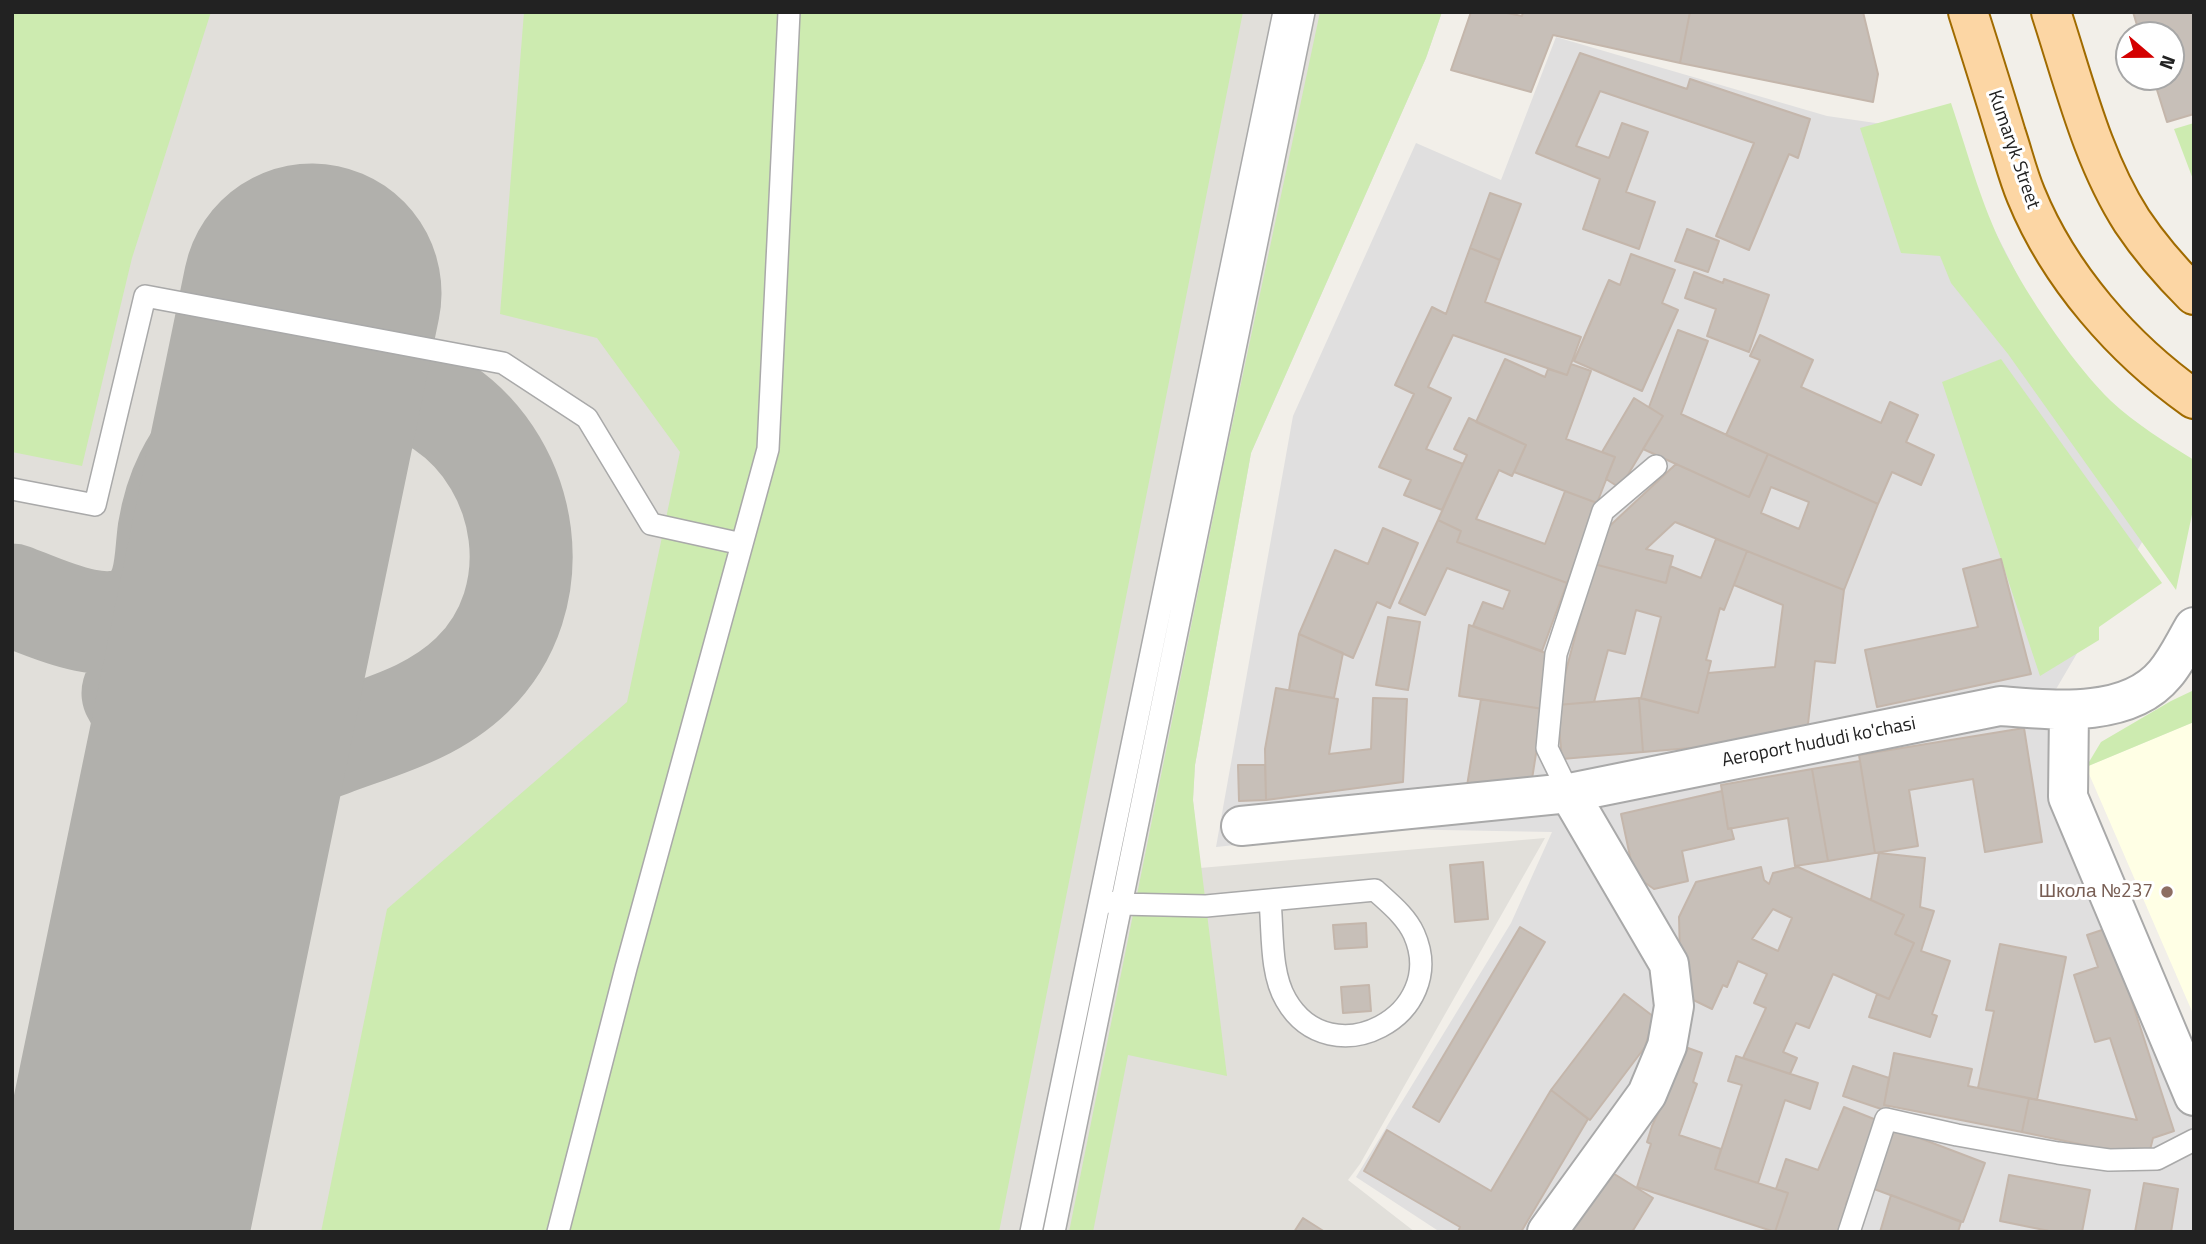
<!DOCTYPE html>
<meta charset="utf-8">
<style>
body{margin:0}
#map{position:relative;width:2206px;height:1244px;overflow:hidden;background:#f2efe9;font-family:"Titillium Web",sans-serif}
canvas{display:block}
.frame{position:absolute;inset:0;border:14px solid #222;pointer-events:none}
.north{position:absolute;left:2115px;top:21px;width:70px;height:70px;box-sizing:border-box;background:#fff;border:2px solid #a7a7a7;border-radius:50%;rotate:110deg;font-size:19px;font-weight:700;line-height:28px;text-align:center;color:#222}
.north::after{content:'';display:block;margin:auto;width:24px;height:32px;background:#d40000;clip-path:polygon(50% 0,100% 100%,50% 72%,0 100%)}
</style>
<div id="map">
<canvas width="2206" height="1244"></canvas>
<div class="frame"></div>
<div class="north">N</div>
</div>
<script>
const context = document.querySelector('canvas').getContext('2d');
context.lineJoin = 'round';
function paint(path, color) {
  context.fillStyle = color;
  context.fill(path, 'evenodd');
}
function strokePath(path, color, width, dash) {
  context.strokeStyle = color;
  context.lineWidth = width;
  context.lineCap = dash ? 'butt' : 'round';
  context.setLineDash(dash || []);
  context.stroke(path);
}
function label(font, color, halo, rows, align = 'center') {
  context.font = font + ' "Titillium Web",sans-serif';
  context.lineWidth = 6;
  context.setLineDash([]);
  context.textBaseline = 'middle';
  context.strokeStyle = halo;
  context.fillStyle = color;
  for (const [text, x, y, turn = 0] of rows) {
    context.save();
    context.translate(x, y);
    context.rotate((+turn || 0) * Math.PI / 180);
    context.textAlign = isNaN(turn) ? turn : align;
    if (halo) context.strokeText(text, 0, 0);
    context.fillText(text, 0, 0);
    context.restore();
  }
}
paint(new Path2D(`
 M1556 37 1827 116 1945 133 2148 532 2045 708 2194 1113V1232H1440L1356 1177 1511 923 1552 832 1386 829 1216 847 1293 416 1416 143 1501 180Z`), '#e0dfdf');
paint(new Path2D(`
 M2194 722V1016L2086 767Z`), '#ffffe5');
paint(new Path2D(`
 M12 12H1442L1426 58 1251 453 1195 765 1193 800 1200 868 1545 838 1360 1164 1348 1180 1415 1232H12Z`), '#e1dfda');
paint(new Path2D(`
 M12 12H211L132 258 82 466 12 452Z
 M524 12H1243L999 1232H321L387 909 627 702 680 452 597 338 500 314Z
 M1320 12H1442L1426 58 1251 453 1195 765 1193 800 1227 1076 1128 1055 1093 1232H1069L1223 468Z
 M1951 103C1969 156 1983 213 2011 263 2034 306 2077 368 2111 401 2136 424 2165 442 2194 460V505L2176 590 2008 354 1951 283 1940 256 1901 253 1860 128Z
 M2194 123V182L2174 129Z
 M2001 359 2162 583 2099 627V640L2040 676 1942 382Z
 M2194 690V722L2086 767 2101 742 2171 701Z`), '#cdebb0');
strokePath(new Path2D(`
 M12 595C46 608 106 638 141 613 168 593 165 561 169 531 172 513 177 494 186 476 232 383 356 348 443 407 530 466 551 598 472 675 434 712 385 725 336 743 300 756 257 773 218 761 184 750 159 718 134 694
 M133 693C157 736 178 781 183 830 186 859 183 888 183 917
 M166 999 186 1232`), '#b1b0ac', 103);
strokePath(new Path2D(`
 M118 1232 312 293`), '#b1b0ac', 259);
const building = new Path2D(`
 M1471 12H1502L1522 16 1523 12H1690L1680 63 1553 35 1531 92 1451 70Z
 M1690 12H1863L1878 74 1873 102 1680 63Z
 M2133 12H2194V114L2167 122 2153 77H2171V35H2140Z
 M1580 53 1687 89 1690 79 1810 119 1798 158 1789 154 1749 250 1716 236 1754 143 1600 91 1576 146 1609 158 1622 123 1648 132 1626 192 1655 202 1639 249 1583 229 1600 179 1536 153Z
 M1490 193 1521 204 1500 260 1470 248Z
 M1687 229 1719 241 1708 272 1675 261Z
 M1470 248 1500 260 1485 302 1581 337 1567 375 1453 335 1428 387 1451 398 1426 449 1463 464 1442 510 1404 495 1411 480 1379 467 1414 394 1395 385 1432 307 1446 314Z
 M1631 254 1675 270 1662 303 1678 310 1642 391 1574 361 1609 280 1620 285Z
 M1694 272 1723 283 1724 279 1769 295 1749 352 1707 336 1716 309 1685 298Z
 M1678 330 1708 341 1681 414 1768 454 1749 497 1643 449 1663 416 1649 407Z
 M1760 335 1813 360 1801 387 1881 423 1890 402 1918 415 1906 442 1934 455 1921 485 1892 472 1878 504 1726 435 1760 360 1750 356Z
 M1505 359 1545 377 1548 369 1567 375 1571 364 1591 371 1566 439 1615 457 1597 503 1514 472 1526 445 1476 422Z
 M1634 398 1663 416 1620 488 1606 479 1615 457 1602 452Z
 M1469 418 1526 445 1512 476 1499 470 1476 519 1545 544 1565 491 1597 503 1567 583 1457 542 1461 531 1438 520 1467 455 1454 449Z
 M1768 454 1878 504 1844 590 1675 522 1646 549 1673 556 1666 583 1594 564 1601 534 1676 464 1749 497ZM1771 487 1809 502 1799 529 1761 513Z
 M1438 520 1461 531 1457 542 1567 583 1542 651 1473 626 1483 602 1503 609 1510 591 1447 568 1425 615 1399 603Z
 M1383 528 1418 543 1390 608 1377 602 1353 658 1299 634 1335 550 1368 564Z
 M1716 539 1747 551 1724 610 1720 608 1706 660 1711 661 1698 713 1641 698 1661 617 1636 610 1625 654 1608 650 1594 702 1557 705 1594 564 1666 583 1670 566 1701 578Z
 M1747 551 1844 590 1835 663 1815 661 1808 724 1809 738 1643 752 1639 698 1698 713 1708 673 1775 667 1783 605 1734 585Z
 M2001 559 2031 674 1877 707 1865 650 1978 627 1963 569Z
 M1388 617 1420 622 1408 690 1376 685Z
 M1469 625 1551 655 1543 709 1459 696Z
 M1299 634 1343 653 1334 698 1289 690Z
 M1276 688 1338 699 1329 754 1371 749 1373 698 1407 699 1403 782 1266 800 1265 749Z
 M1639 698 1643 752 1562 759 1557 705Z
 M1481 699 1543 709 1532 779 1467 786Z
 M2024 728 2042 842 1985 852 1973 779 1909 790 1918 846 1875 853 1859 755Z
 M1860 761 1875 853 1828 861 1812 769Z
 M1238 765H1265L1266 800 1239 801Z
 M1812 769 1828 861 1795 866 1788 818 1728 829 1721 785Z
 M1722 791 1728 829 1731 828 1734 839 1682 851 1688 881 1654 889 1634 875 1621 814Z
 M1879 853 1925 858 1920 907 1934 911 1921 951 1950 961 1932 1014 1937 1016 1930 1037 1869 1017 1877 994 1889 999 1914 943 1895 934 1904 915 1871 900Z
 M1483 862 1488 919 1455 922 1450 865Z
 M1761 867 1764 880 1769 884 1773 873 1798 867 1904 915 1895 934 1914 943 1889 999 1833 974 1809 1028 1796 1023 1783 1052 1797 1058 1790 1074 1743 1058 1766 1008 1754 1003 1767 974 1738 961 1727 987 1723 985 1712 1009 1681 994 1679 917 1696 882ZM1773 909 1792 918 1778 951 1752 939Z
 M1366 923 1367 947 1335 949 1333 925Z
 M1520 927 1545 942 1439 1122 1413 1107Z
 M2108 928 2174 1131 2153 1138 2150 1150 2103 1149 2022 1132 2029 1098 2137 1120 2110 1038 2095 1042 2074 975 2098 967 2087 935Z
 M2000 944 2066 957 2037 1100 1978 1088 1994 1011 1986 1010Z
 M1369 985 1371 1011 1343 1013 1341 987Z
 M1624 994 1654 1017 1645 1047 1590 1120 1551 1090Z
 M1688 1048 1702 1053 1693 1082 1697 1084 1679 1135 1721 1149 1715 1169 1788 1193 1775 1232 1637 1187 1651 1144 1647 1142 1652 1126Z
 M1894 1053 1972 1069 1968 1086 2029 1098 2022 1132 1884 1105Z
 M1736 1056 1818 1083 1810 1109 1785 1100 1758 1183 1715 1169 1742 1085 1728 1081Z
 M1853 1066 1889 1078 1884 1105 1889 1106 1887 1111 1843 1096Z
 M1551 1090 1588 1119 1521 1232H1458L1460 1227 1364 1171 1387 1130 1491 1191Z
 M1844 1107 1879 1121 1846 1204 1850 1205 1841 1232H1775L1788 1193 1776 1189 1786 1159 1818 1170Z
 M1888 1126 1985 1163 1963 1222 1866 1186Z
 M1603 1167 1653 1198 1632 1232H1570Z
 M2009 1175 2090 1190 2082 1232H2054L2000 1221Z
 M2144 1183 2178 1189 2171 1232H2135Z
 M1891 1195 1961 1222 1958 1232H1880Z
 M1303 1218 1325 1232H1294Z`);
paint(building, '#c7bfb8');
strokePath(building, '#c4b6ab', 2);
const service = new Path2D(`
 M12 489 95 505 145 296 503 363 587 418 651 524 742 544
 M1569 793 1547 748 1556 654 1603 511 1656 466
 M1108 902 1121 904 1206 906 1375 890C1389 903 1406 916 1414 934 1450 1015 1331 1078 1286 1000 1270 973 1273 932 1270 901
 M558 1232 626 968 768 449 789 12
 M1031 1232 1284 12
 M1054 1232 1304 12
 M1849 1232 1886 1119 1957 1135 2058 1153 2109 1160 2157 1159 2194 1140`);
const minor = new Path2D(`
 M2069 711 2068 797 2194 1096
 M1241 826 1569 793 2000 706C2051 710 2128 719 2165 674 2177 660 2185 642 2194 627
 M1547 1232 1647 1094 1667 1046 1674 1006 1669 964 1569 793`);
const primary = new Path2D(`
 M1968 12C1981 53 1994 94 2006 134 2013 155 2018 176 2026 195 2059 276 2123 349 2194 399
 M2051 12C2074 82 2092 159 2132 221 2150 248 2171 272 2194 295`);
strokePath(service, '#a9a9a9', 24);
strokePath(minor, '#a9a9a9', 42);
strokePath(primary, '#a06b00', 42);
strokePath(service, '#fff', 21);
strokePath(minor, '#fff', 38);
strokePath(primary, '#fcd6a4', 38);
for (const [x, y, r, color] of [
 [2167,892,7,"#8d6e63"]
]) {
  const dot = new Path2D();
  dot.arc(x, y, r, 0, 2 * Math.PI);
  context.fillStyle = color;
  context.fill(dot);
  strokePath(dot, '#fff', 2.5);
}
label('19px', '#222', '#fff', [
 ["Kumaryk Street",2013,150,71],
 ["Aeroport hududi ko'chasi",1819,743,-11]
]);
label('19px', '#785e54', '#fff', [
 ["Школа №237",2153,892]
], 'right');
</script>
